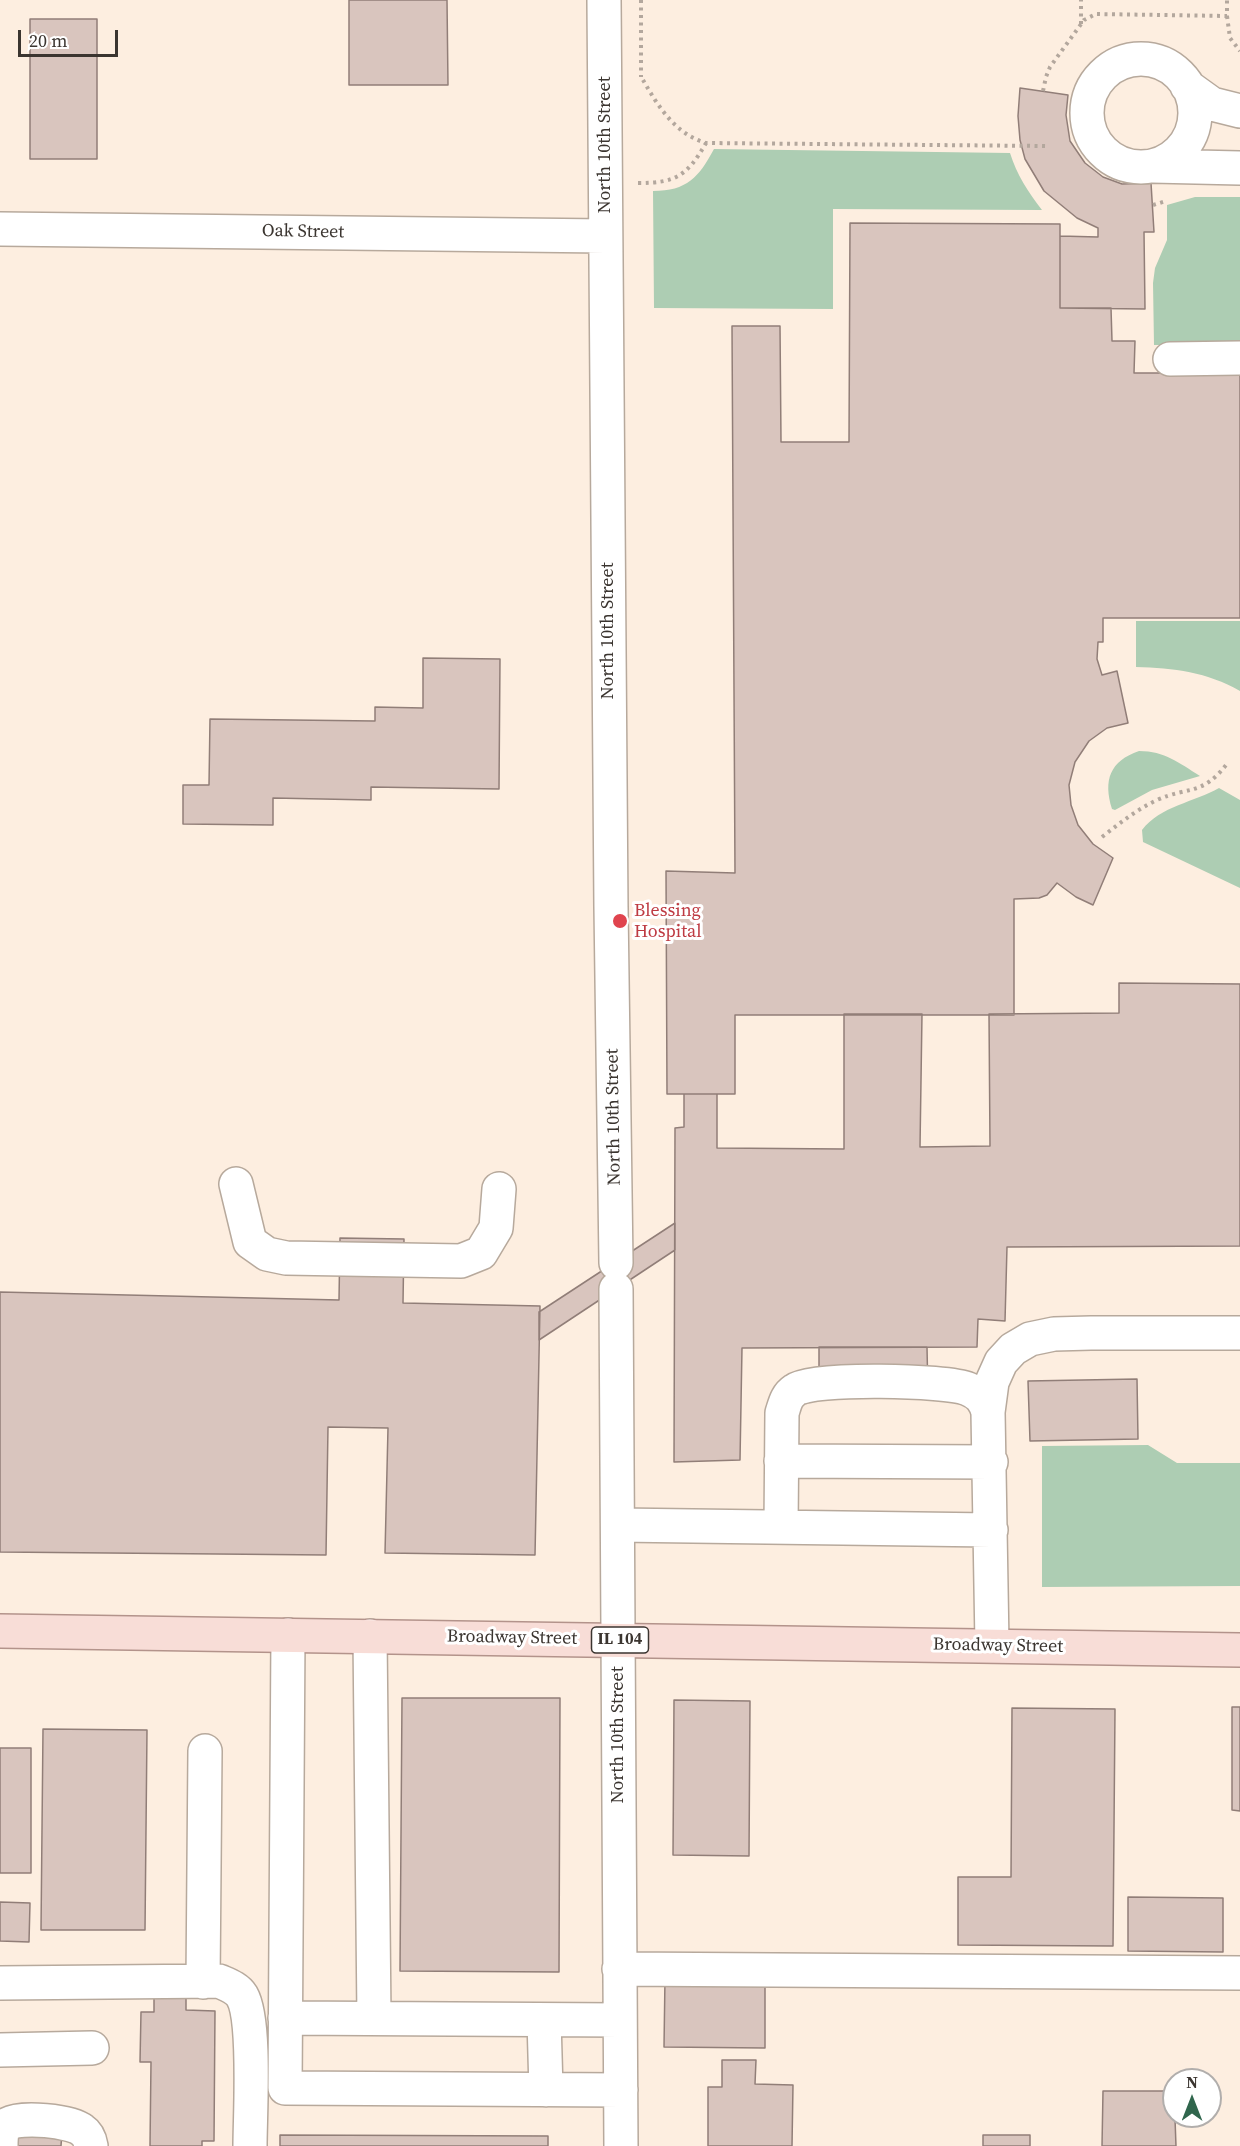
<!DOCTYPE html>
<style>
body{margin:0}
#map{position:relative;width:1240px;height:2146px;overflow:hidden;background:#fdeee0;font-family:"Source Serif 4",serif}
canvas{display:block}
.north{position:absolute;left:1162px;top:2068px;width:60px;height:60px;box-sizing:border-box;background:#fff;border:2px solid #b1aeac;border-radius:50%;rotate:0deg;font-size:16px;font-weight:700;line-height:24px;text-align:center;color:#3b3530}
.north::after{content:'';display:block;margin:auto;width:21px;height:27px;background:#30664d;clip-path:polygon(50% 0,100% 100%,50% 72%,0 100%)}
.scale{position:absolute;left:18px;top:30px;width:100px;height:27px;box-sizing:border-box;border:3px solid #3b3530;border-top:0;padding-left:8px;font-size:18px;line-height:21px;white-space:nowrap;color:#3b3530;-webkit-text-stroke:4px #fff;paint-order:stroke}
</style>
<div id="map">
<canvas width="1240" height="2146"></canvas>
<div class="north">N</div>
<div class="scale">20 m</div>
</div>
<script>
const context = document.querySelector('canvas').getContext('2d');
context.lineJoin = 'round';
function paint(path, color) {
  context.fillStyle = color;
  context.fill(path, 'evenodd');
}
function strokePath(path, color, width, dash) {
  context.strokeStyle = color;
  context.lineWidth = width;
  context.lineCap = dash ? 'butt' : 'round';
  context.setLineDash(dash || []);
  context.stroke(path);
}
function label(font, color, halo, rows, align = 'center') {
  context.font = font + ' "Source Serif 4",serif';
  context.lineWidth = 6;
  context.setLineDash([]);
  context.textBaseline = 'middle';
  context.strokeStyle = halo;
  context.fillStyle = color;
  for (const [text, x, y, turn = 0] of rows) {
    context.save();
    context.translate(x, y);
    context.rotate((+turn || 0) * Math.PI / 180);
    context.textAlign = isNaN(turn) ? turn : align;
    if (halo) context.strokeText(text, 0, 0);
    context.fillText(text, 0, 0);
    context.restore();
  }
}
paint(new Path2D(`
 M714 149 1010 153C1017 175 1028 192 1042 210L833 209V309L654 308 653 191C687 191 699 177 714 149Z
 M1195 197H1240V345H1154L1153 283 1155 268 1167 240V205Z
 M1136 621H1240V691C1207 672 1174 668 1136 667Z
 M1139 751C1165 751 1179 763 1200 776L1152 790 1115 810 1112 809C1103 780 1110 761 1139 751Z
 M1219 788 1240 800V888L1143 842 1142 830C1160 806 1195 802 1219 788Z
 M1148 1445 1177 1463H1240V1586L1042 1587V1446Z`), '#adcdb3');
const building = new Path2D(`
 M349 0H447L448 85H349Z
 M30 19H97V159H30Z
 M1020 88 1068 95 1066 115 1070 141 1085 163 1103 177 1122 184 1151 183 1154 232H1144L1145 309 1060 308V236L1098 237V228L1077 218 1044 191 1025 159 1020 140 1018 116Z
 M850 223 1060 224V308H1111L1112 341H1135L1134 373H1240V618H1103V642H1098L1097 659 1102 675 1117 671 1128 723 1107 728 1089 741 1075 762 1069 785 1071 805 1078 825 1093 844 1113 858 1093 905 1076 897 1057 883 1047 895 1039 898 1014 899V1015H735V1094H667L666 871 735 873 732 326H780L781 442H849Z
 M423 658 500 659 499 789 371 787V800L273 798V825L183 824V785H209L210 719 375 721V707L423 708Z
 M1119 983 1240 984V1246L1007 1247 1005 1321 978 1319 977 1347 742 1348 740 1460 674 1462 675 1128 684 1127V1094H717V1148L844 1149V1014H922L920 1147 990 1146 989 1014 1119 1013Z
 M675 1223V1250L539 1340V1312Z
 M340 1238 404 1239 403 1303 540 1306 535 1555 385 1553 388 1428 328 1427 326 1555 0 1552V1292L339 1300Z
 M819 1347H927L928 1395H819Z
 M1137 1379 1138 1439 1030 1441 1028 1381Z
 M402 1698H560L559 1972 400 1971Z
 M674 1700 750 1701 749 1856 673 1855Z
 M1232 1707H1240V1811L1232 1810Z
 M1012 1708 1115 1709 1113 1946 958 1945V1877H1011Z
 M43 1729 147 1730 145 1930H41Z
 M0 1748H31V1873H0Z
 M1128 1897 1223 1898V1952L1128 1951Z
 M0 1902 30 1903 29 1942 0 1941Z
 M665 1978 765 1979V2048L664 2047Z
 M154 1994H186V2010L215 2011 214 2141H202V2146H150L151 2062H140L141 2012H154Z
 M722 2060H756L755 2084 793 2085 792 2146H708V2087H722Z
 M1103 2091H1174L1176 2146H1102Z
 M12 2129 62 2131 61 2146H12Z
 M280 2135 548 2136V2146H280Z
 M983 2135H1030V2146H983Z`);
paint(building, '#d9c5be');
strokePath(building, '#917e78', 1.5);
const minor = new Path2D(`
 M604 0 611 907 616 1263
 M1087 113a54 54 0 1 1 108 0a54 54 0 1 1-108 0Z
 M1187 86 1212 104 1240 111
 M1152 166 1240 168
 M0 229 605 236
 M1170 359 1240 358
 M236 1184 250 1242 267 1254 286 1258 461 1261 481 1253 496 1228 499 1189
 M616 1289 621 2146
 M988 1412 992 1382 1001 1362 1013 1349 1030 1339 1054 1334 1091 1333H1240
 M781 1461 991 1462
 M618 1525 991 1530
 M781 1527 782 1413C785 1404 786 1396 795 1390 812 1377 947 1380 968 1389 980 1394 985 1401 988 1412L992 1645
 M288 1635 285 2088 621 2090
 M370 1636 374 2018
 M619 1969 1240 1973
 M203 1982 205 1751
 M0 1983 219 1981C228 1985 237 1988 242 1996 256 2020 250 2114 250 2146
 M285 2018 620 2020
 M544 2020 546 2090
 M0 2050 92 2048
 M1 2146C1 2138 1 2129 8 2124 21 2116 71 2121 82 2130 88 2134 90 2140 91 2146`);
const major = new Path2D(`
 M0 1631 1240 1650`);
strokePath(minor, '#b7a99c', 36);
strokePath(major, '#b3938b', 36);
strokePath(new Path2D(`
 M641 0V77
 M1227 16 1230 38 1240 51
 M1081 24V0
 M643 80C658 106 675 134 706 143L1046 146
 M1043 91 1046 77 1050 67 1084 20 1096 14 1227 16V0
 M638 183C676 183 687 176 706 143
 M1153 205 1166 201
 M1102 837C1120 823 1136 810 1157 800 1188 786 1202 796 1226 765`), '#b3a79d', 4, [3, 4.5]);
strokePath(minor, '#fff', 33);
strokePath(major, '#f8ddd7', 33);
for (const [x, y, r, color] of [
 [620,921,8,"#e0444e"]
]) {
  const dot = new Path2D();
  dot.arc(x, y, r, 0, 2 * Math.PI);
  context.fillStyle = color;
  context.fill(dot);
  strokePath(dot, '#fff', 2);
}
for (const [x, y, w] of [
 [620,1640,57]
]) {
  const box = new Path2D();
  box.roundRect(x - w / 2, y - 13, w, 26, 4.5);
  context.fillStyle = '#fff';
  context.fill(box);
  strokePath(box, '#3b3530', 1.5);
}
label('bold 16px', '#3b3530', null, [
 ["IL 104",620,1640]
]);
label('18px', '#3b3530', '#fff', [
 ["North 10th Street",605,145,-90],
 ["Oak Street",303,232,1],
 ["North 10th Street",608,631,-90],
 ["North 10th Street",614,1117,-91],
 ["Broadway Street",512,1638,1],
 ["Broadway Street",998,1646,1],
 ["North 10th Street",618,1735,-90]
]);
label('18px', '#be3a42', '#fff', [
 ["Blessing",634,911],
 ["Hospital",634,932]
], 'left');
</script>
